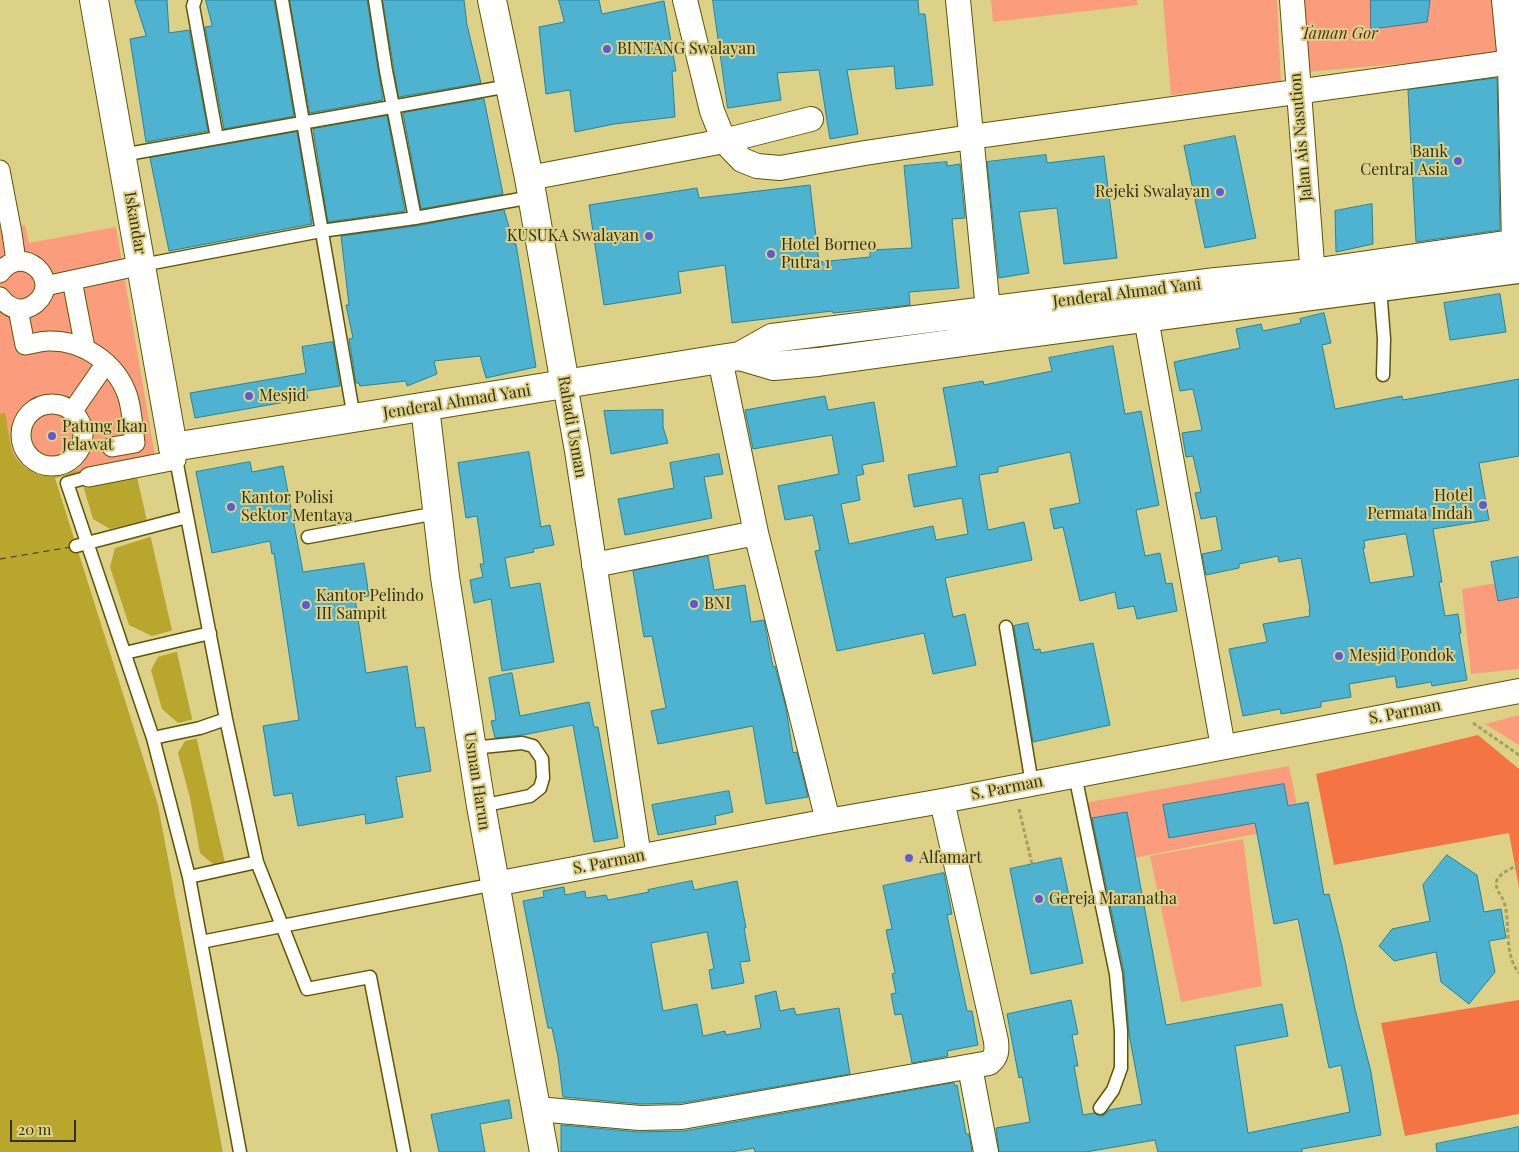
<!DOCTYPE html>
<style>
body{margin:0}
#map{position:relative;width:1519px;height:1152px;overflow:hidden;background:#ddd188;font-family:"Playfair Display",serif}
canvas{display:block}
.scale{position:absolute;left:10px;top:1120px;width:66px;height:22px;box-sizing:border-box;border:2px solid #342f11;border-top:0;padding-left:6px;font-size:15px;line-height:18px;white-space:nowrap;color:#342f11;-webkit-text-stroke:4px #ddd188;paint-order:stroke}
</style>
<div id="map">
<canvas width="1519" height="1152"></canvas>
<div class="scale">20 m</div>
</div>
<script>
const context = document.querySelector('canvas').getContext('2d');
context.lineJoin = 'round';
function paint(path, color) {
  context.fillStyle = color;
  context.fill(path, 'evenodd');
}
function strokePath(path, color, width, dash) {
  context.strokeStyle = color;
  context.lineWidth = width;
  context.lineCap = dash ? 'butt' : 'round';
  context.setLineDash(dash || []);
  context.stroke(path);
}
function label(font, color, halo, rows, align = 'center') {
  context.font = font + ' "Playfair Display",serif';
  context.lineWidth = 4;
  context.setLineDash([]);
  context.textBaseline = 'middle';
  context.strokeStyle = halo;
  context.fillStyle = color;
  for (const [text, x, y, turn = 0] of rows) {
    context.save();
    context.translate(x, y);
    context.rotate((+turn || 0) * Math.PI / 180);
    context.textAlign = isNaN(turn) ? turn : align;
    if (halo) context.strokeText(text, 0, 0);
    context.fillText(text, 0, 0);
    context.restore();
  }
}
paint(new Path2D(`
 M991 0H1137L1138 5 993 22Z
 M1163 0H1277L1281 83 1171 95Z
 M1303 0H1498L1503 55 1306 72Z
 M25 225 29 243 116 227 155 456 55 476C12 476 12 447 5 414H0V230Z
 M1519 579V669L1471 674 1462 589Z
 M1519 715V745L1485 724Z
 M1289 766 1301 825 1098 865 1084 803Z
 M1243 839 1262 986 1181 1002 1150 856Z`), '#fb9d7c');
paint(new Path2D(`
 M1478 735 1519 769V888L1509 833 1334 865 1316 774Z
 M1519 1000V1114L1405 1136 1381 1023Z`), '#f47444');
paint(new Path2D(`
 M5 413C8 426 9 440 13 452 19 468 39 478 55 476 64 475 73 471 82 470L87 487 137 477 225 863 174 890 223 1152H0V414Z`), '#b9a62d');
paint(new Path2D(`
 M79 472 93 519 110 529 149 519 153 536 115 548 110 567 129 625 152 636 174 630 179 651 158 657 151 670 162 709 178 723 194 719 199 738 185 741 178 753 190 798 200 853 214 865 227 862 215 867 177 891 226 1152H223L158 805 55 478Z`), '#ddd188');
strokePath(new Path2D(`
 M0 559 71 547`), '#363219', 1, [6, 5]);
const building = new Path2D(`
 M135 0H167L169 33 189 30 208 131 146 142 130 39 146 36Z
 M206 0H274L294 116 224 129 205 27 212 26Z
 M290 0H367L383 100 310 113Z
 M383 0H464L467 25 481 83 399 97Z
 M559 0H599L602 14 664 1 676 71H672L675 117 614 124 575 132 570 90 546 94 539 27 564 22Z
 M713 0H918L919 14H925L933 85 896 89 894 66 847 70 858 134 830 139 819 70 777 73 781 100 728 108Z
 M1371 0H1430L1427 22 1371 29Z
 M1495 78H1497L1500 230 1416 242 1408 90Z
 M484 99 503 194 421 209 403 113Z
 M387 116 405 211 328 222 313 129Z
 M297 132 312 224 169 251 150 158Z
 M1235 136 1256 238 1205 248 1184 146Z
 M1046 155 1047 163 1104 156 1117 258 1064 264 1057 208 1019 212 1029 273 999 278 987 162Z
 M947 162V166L960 164 965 218 952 219 959 288 909 292 910 305 833 313 832 311 732 323 725 265 678 272 681 293 604 305 589 205 697 188 699 198 810 185 819 262 870 257V250L912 248 904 166Z
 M1372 204 1373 244 1336 252 1335 211Z
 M504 210 514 244H516L536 367 486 378 480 356 434 361 437 374 407 386 406 381 360 386 359 383H356L349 339 353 338 346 305H349L341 236 416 226Z
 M1500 294 1506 332 1450 340 1444 303Z
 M1324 313 1331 343 1322 345 1335 409 1402 396 1403 400 1519 379V456L1479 463 1489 520 1433 529 1442 582H1439L1445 616 1458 614 1461 633H1459L1467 680 1432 686 1431 682 1397 688 1395 676 1349 684 1351 697 1321 702V707L1281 714 1280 709 1243 716 1229 649 1267 642 1263 624 1310 616 1309 609H1310L1301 558 1279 562 1278 556 1239 564V568L1206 575 1202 554 1222 550 1216 516 1201 519 1195 493 1201 492 1193 456 1186 457 1182 433 1202 430 1193 389 1180 391 1174 362 1240 348 1236 329 1261 324 1263 331 1301 323 1300 319ZM1406 534 1414 576 1370 583 1363 548H1365L1364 541Z
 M333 342 340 386 306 391 308 398 195 418 190 393 306 373 302 347Z
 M1113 346 1125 414 1141 411 1159 505 1136 510 1145 556 1160 553 1166 584 1172 583 1177 611 1137 619 1134 606 1118 609 1115 592 1080 601 1063 527 1054 529 1050 509 1080 503 1070 452 998 467V472L979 475 988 530 1024 522 1032 560 945 578 953 617 965 614 976 665 933 674 924 633 837 651 815 551 820 550 813 515 785 520 778 486 839 474 832 435 753 449 745 410 825 396 828 410 874 402 884 461 862 465 864 474 856 476 860 500 841 504 849 544 933 526 936 540 968 534 962 498 914 507 908 475 957 466 943 388 983 381 984 385 1052 371 1049 358Z
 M663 410V427L668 443 611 454 604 411Z
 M529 452 541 527 550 525 554 545 533 549 534 552 505 558 510 588 540 583 554 662 502 671 491 599 474 603 470 580 483 577 480 564H484L477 516 466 518 458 463Z
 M719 454 723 474 704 477 712 518 625 535 618 499 674 488 670 463Z
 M250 462 252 472 283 466 303 572 364 563 369 596 355 598 366 673 407 666 416 728 424 727 431 771 396 777 403 817 366 824 365 814 298 826 292 793 274 796 263 726 299 720 274 553 272 554 270 541 212 553 196 472Z
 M708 556 714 590 745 585 751 622 764 620 773 667 775 666 786 708 793 753 797 752 808 797 766 804 753 726 658 744 651 711 666 708 652 636 644 637 633 571Z
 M1519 557V597L1498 601 1491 562Z
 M1028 623 1034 650 1040 649 1041 653 1093 643 1110 725 1033 742 1014 626Z
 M512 673 520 716 589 702 594 727H598L618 838 594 842 573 725 523 735 495 738 491 721 496 720 489 678Z
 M1284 784 1288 806 1308 802 1324 895 1329 894 1342 946 1355 1009 1371 1072 1381 1135 1302 1149V1152H1158L1155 1140 1086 1152H999L996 1128 1030 1122 1022 1077 1019 1078 1007 1014 1071 1000 1078 1034 1072 1035 1078 1066H1074L1083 1115 1094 1113 1099 1116H1103L1109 1110 1142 1104 1129 1034 1124 972 1092 818 1127 812 1166 1025 1282 1004 1288 1036 1235 1046 1248 1133 1350 1112 1341 1065 1329 1068 1298 919 1274 924 1255 823 1169 838 1163 805Z
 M729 791 733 812 715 816 716 824 658 835 652 805Z
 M1447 855 1477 875 1484 912 1501 909 1506 938 1489 941 1495 972 1469 1004 1441 982 1436 952 1394 961 1379 946 1392 929 1430 921 1423 885Z
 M1061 858 1083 963 1031 974 1010 869Z
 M944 873 952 914 947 915 967 1011H972L978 1045 947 1051 948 1056 912 1063 902 1014 895 1015 891 994 896 993 892 974 895 973 886 930 892 929 883 886Z
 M692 881 694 890 737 881 746 928H744L750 961 740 962 744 983 712 989 709 970 714 969 707 932 651 943 663 1011 697 1004 703 1036 725 1031 726 1035 761 1028 755 996 776 991 780 1011 794 1008 796 1015 839 1008 850 1074 681 1103 640 1104 563 1097 558 1057 552 1028H548L523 901 544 897 543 891 564 887 565 895 585 891 586 898 606 895 608 900 649 892 648 890Z
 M954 1083 955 1086 957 1085 966 1134H969L972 1152H755L754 1148 731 1152H561V1125L639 1132 684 1131Z
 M509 1100 512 1118 480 1124 485 1152H439L431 1115Z
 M1519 1127V1152H1437L1436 1144Z`);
paint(building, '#4eb3d0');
strokePath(building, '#24849e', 1);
const service = new Path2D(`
 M195 0 193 6 217 138
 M282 0 354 418
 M375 0 386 71 415 218
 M122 155 509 86
 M142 265 321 231 415 218 532 197
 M1380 288 1384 339 1383 375
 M175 454 226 719 257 862 307 989 370 977 404 1152
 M89 477 67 483 153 738 189 877 240 1152
 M308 537 437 513
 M76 546 187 517
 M1006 627 1032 784
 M125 653 210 633
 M153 738 200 728 226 719
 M472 748 522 743 533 746 542 759 543 778 540 788 530 796 481 806
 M1075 775 1116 974 1121 1031V1068L1113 1090 1100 1108
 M189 877 257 862
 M201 942 495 884`);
const pedestrian = new Path2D(`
 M0 170 12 233 16 261
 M0 273C22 242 62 279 37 302 33 306 28 308 23 309 13 310 6 305 0 297
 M72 280 85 348
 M45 286 142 265
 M18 309 25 345C33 344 41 341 48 341 83 340 117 363 128 397 132 411 133 428 135 443L112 447
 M21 435a31 31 0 1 1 62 0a31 31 0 1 1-62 0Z
 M72 412 106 363
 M89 477 176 460`);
const minor = new Path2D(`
 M685 0 712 111 724 141 742 160 757 166 780 168 865 153 971 137 1512 62
 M958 0 988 310
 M1292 0 1314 290
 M529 178 724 141 811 119
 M1146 318 1223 747
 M720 359 756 533 828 821
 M565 384 577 451 639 857
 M594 565 756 533
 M495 884 828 821 942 801 1519 691
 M970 1067 986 1152
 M537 1109 640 1118 682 1117 989 1063C997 1056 997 1051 996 1041L942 801`);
const tertiary = new Path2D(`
 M94 0 173 447
 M492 0 529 178 565 384
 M1506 0 1512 62 1516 243
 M425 407 445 577 481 806 544 1152`);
const trunk = new Path2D(`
 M740 356 772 338 1216 282 1312 273 1519 243
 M173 447 720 359 740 356 774 366 818 362 1007 336 1519 269`);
strokePath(service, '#605500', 15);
strokePath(pedestrian, '#605500', 21);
strokePath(minor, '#605500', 26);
strokePath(tertiary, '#605500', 30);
strokePath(trunk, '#605500', 30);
strokePath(new Path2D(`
 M1473 723 1519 755
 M1019 809 1032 864
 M1519 864C1513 868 1500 873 1497 880 1494 889 1501 894 1504 902 1511 924 1503 953 1519 973`), '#a89e62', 3, [4, 2.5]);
strokePath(service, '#fff', 12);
strokePath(pedestrian, '#fff', 19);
strokePath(minor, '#fff', 24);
strokePath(tertiary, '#fff', 28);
strokePath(trunk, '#fff', 28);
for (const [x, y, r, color] of [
 [607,49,5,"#5f5ad2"],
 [1458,161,5,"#5f5ad2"],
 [1220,192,5,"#5f5ad2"],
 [649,236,5,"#5f5ad2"],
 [771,254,5,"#5f5ad2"],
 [249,396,5,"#5f5ad2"],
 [52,436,5,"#5f5ad2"],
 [1483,505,5,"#5f5ad2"],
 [231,507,5,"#5f5ad2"],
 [694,604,5,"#5f5ad2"],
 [306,605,5,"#5f5ad2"],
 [1339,656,5,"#5f5ad2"],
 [909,858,5,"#5f5ad2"],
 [1039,899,5,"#5f5ad2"]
]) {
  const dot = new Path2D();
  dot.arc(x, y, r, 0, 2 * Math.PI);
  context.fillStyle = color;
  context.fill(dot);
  strokePath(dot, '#ddd188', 2);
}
label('italic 16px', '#5c2a17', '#ddd188', [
 ["Taman Gor",1339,34]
]);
label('16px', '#342f11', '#ddd188', [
 ["BINTANG Swalayan",617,49],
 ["Bank",1448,152,"right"],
 ["Central Asia",1448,170,"right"],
 ["Rejeki Swalayan",1210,192,"right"],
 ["KUSUKA Swalayan",639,236,"right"],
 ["Hotel Borneo",781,245],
 ["Putra 1",781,263],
 ["Mesjid",259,396],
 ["Patung Ikan",62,427],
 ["Jelawat",62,445],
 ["Hotel",1473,496,"right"],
 ["Permata Indah",1473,514,"right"],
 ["Kantor Polisi",241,498],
 ["Sektor Mentaya",241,516],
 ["Kantor Pelindo",316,596],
 ["III Sampit",316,614],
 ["BNI",704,604],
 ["Mesjid Pondok",1349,656],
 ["Alfamart",919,858],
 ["Gereja Maranatha",1049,899]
], 'left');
label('16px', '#342f11', '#ddd188', [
 ["Jalan Ais Nasution",1301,137,-95],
 ["Iskandar",135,223,80],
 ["Jenderal Ahmad Yani",1127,293,-7],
 ["Jenderal Ahmad Yani",457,402,-9],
 ["Rahadi Usman",572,427,80],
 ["S. Parman",1405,712,-11],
 ["Usman Harun",477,781,81],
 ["S. Parman",1007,788,-11],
 ["S. Parman",609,862,-11]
]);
</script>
